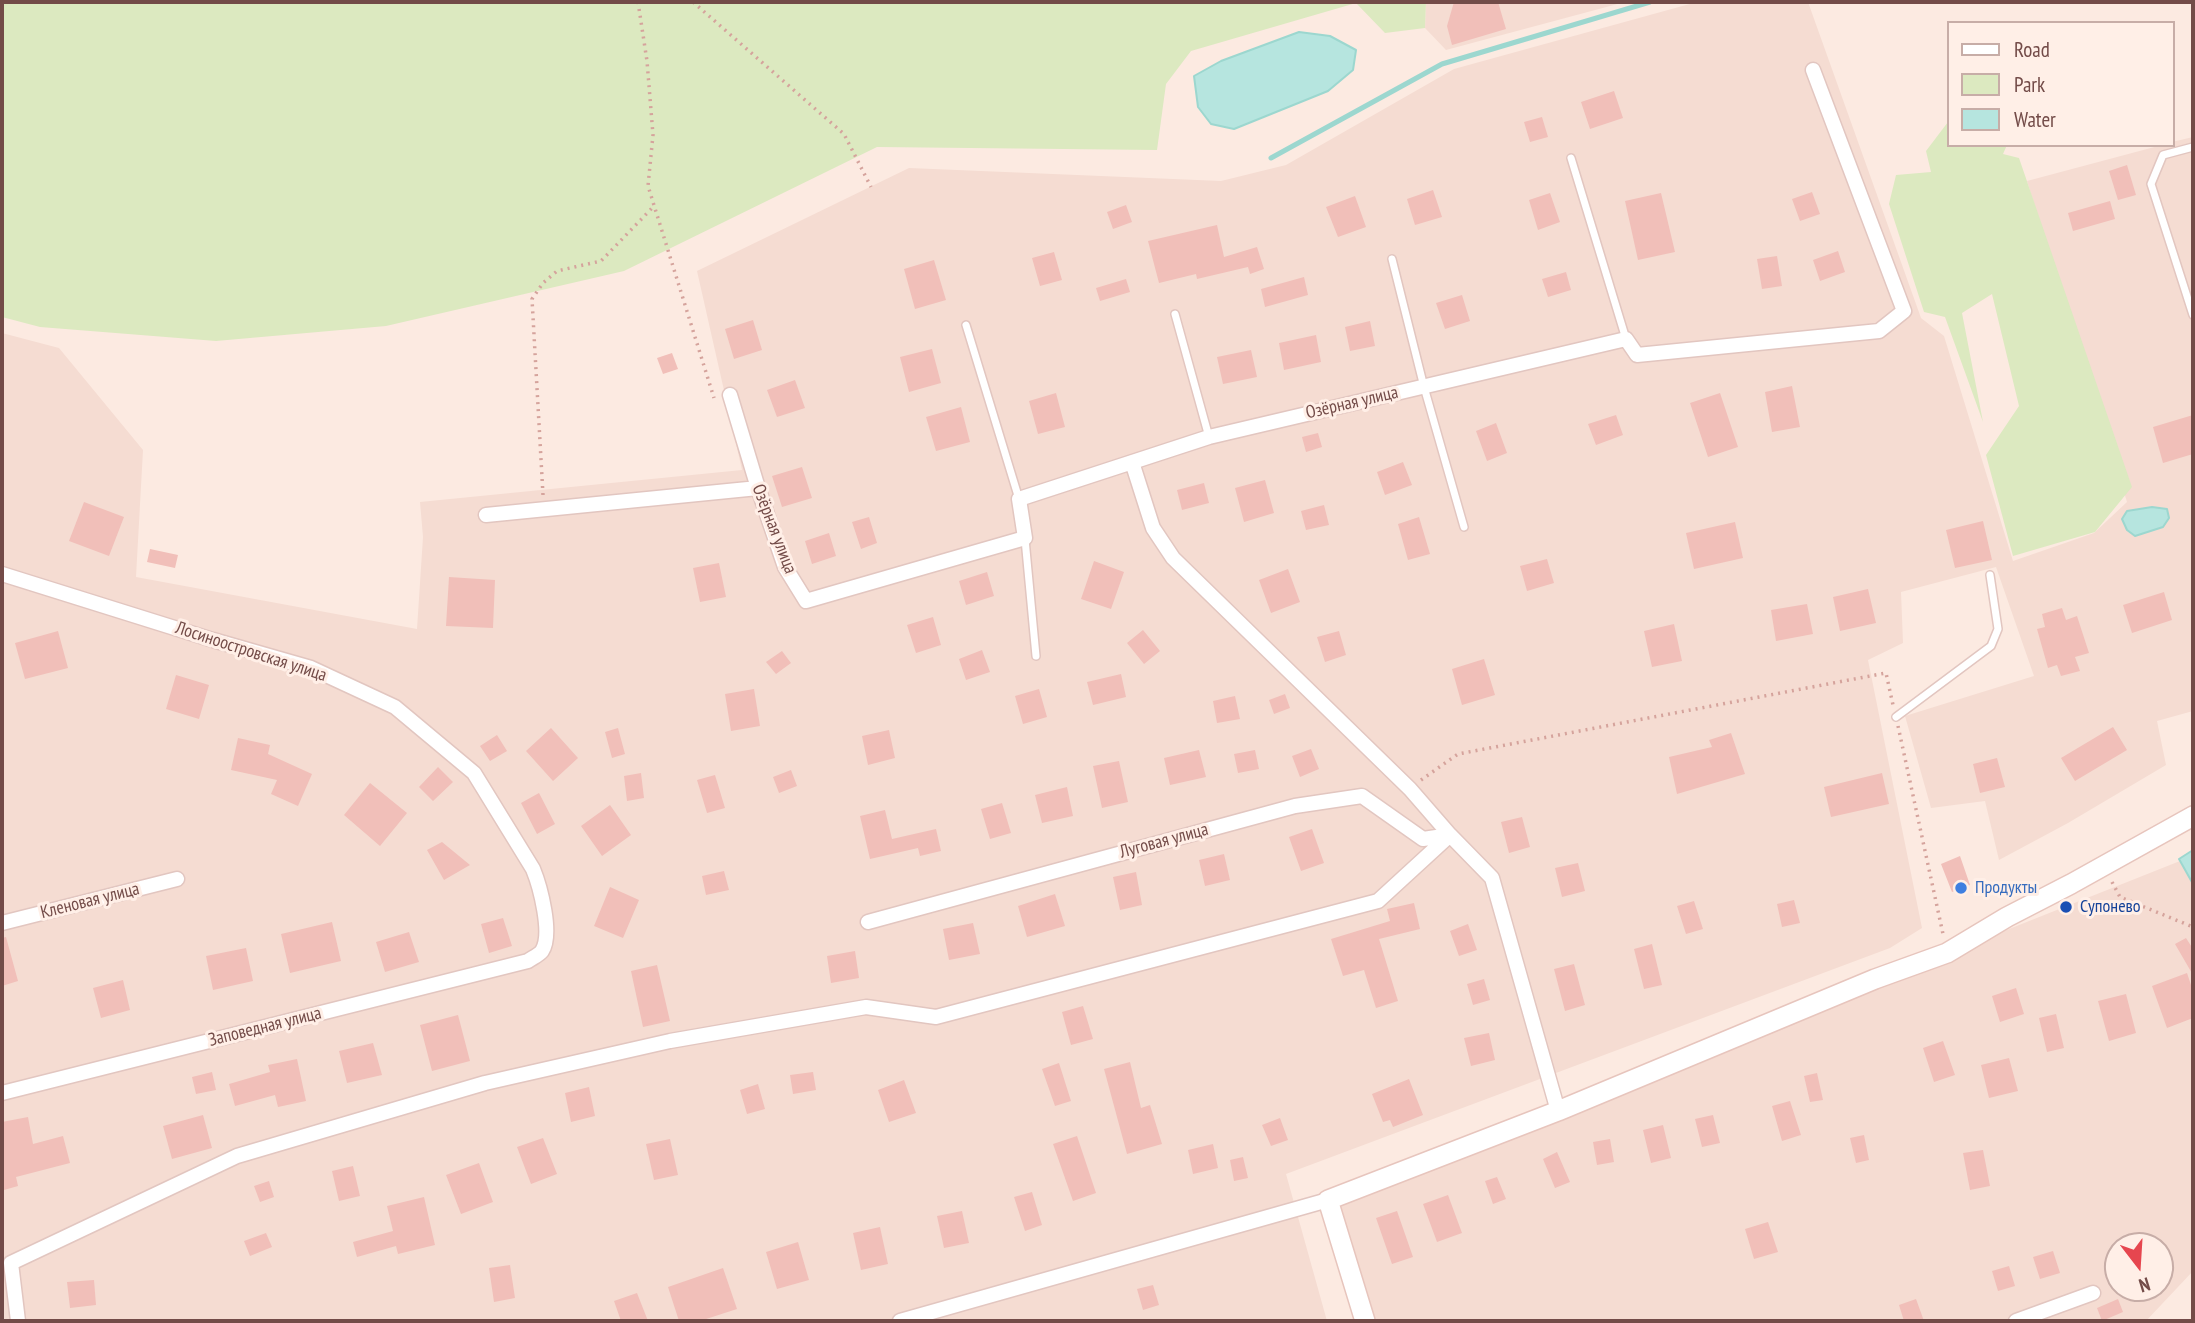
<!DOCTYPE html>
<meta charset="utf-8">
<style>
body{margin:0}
#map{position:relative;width:2195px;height:1323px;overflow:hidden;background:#fceae1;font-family:"PT Sans Narrow",sans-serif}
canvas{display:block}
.frame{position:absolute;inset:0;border:4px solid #734b48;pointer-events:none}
.legend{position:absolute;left:1947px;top:21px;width:228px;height:126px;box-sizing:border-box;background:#ffefe7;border:2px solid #c7ada7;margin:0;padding:9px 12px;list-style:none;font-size:21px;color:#734b48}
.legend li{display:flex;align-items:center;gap:14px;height:35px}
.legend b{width:35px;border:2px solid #c7ada7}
.north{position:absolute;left:2104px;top:1232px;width:70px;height:70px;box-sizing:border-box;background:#ffefe7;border:2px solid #c7ada7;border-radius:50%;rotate:163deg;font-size:19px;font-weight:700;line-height:28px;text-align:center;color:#734b48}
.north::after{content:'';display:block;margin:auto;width:24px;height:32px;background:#e6464f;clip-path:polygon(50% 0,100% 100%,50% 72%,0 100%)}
</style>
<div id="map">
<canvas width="2195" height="1323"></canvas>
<div class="frame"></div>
<ul class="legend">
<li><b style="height:9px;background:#fff"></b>Road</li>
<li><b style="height:19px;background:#dce9c0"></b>Park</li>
<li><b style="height:19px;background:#b6e5df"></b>Water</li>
</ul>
<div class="north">N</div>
</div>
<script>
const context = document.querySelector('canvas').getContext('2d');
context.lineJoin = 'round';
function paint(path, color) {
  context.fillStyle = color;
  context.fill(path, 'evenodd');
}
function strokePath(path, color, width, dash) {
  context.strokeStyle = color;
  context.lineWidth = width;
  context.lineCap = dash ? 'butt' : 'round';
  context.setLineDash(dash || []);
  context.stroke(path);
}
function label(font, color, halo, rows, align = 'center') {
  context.font = font + ' "PT Sans Narrow",sans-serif';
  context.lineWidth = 6;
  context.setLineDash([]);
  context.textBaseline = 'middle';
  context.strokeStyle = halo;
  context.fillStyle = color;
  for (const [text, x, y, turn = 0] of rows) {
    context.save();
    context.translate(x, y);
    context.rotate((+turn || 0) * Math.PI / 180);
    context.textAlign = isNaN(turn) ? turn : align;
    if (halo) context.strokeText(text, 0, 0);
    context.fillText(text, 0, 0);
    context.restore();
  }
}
paint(new Path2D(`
 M1426 2H1625L1446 50 1425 28Z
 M1697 2H1808L1921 318 1944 336 2013 561 2094 533 2127 502 2027 181 2162 145H2172V142L2193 137V711L2157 721 2166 765 2068 823 1999 860 1985 801 1931 808 1905 716 2034 676 1996 567 1901 592 1903 643 1868 660 1922 928 1890 948 1286 1174 1327 1321H2V333L59 348 143 450 136 577 417 629 423 537 420 502 742 470 697 271 909 168 1221 181 1286 165 1454 69Z
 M2180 861 2193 884V1271L2146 1321H1365L1328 1200ZM2118 1246H2160V1288H2118Z`), '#f5dcd2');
paint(new Path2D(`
 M2 2H1426L1425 28 1385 33 1356 3 1191 51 1166 84 1157 150 877 147 624 271 386 326 216 341 40 327 2 317Z
 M1948 122V145H2007L2003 154 2019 158 2132 487 2095 532 2013 556 1986 455 2019 406 1992 294 1962 313 1983 422 1945 317 1924 312 1889 204 1896 175 1931 172 1926 151Z`), '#dce9c0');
const water = new Path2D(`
 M1299 32 1330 36 1356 50 1353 70 1328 91 1234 129 1211 124 1198 107 1194 76 1221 61Z
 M2152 507 2167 509 2169 518 2163 527 2135 536 2127 530 2122 519 2127 511Z
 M2193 850V884L2179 859Z`);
paint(water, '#b6e5df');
strokePath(water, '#9cd7cf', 2);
strokePath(new Path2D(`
 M1271 158 1442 64 1650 2`), '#9cd7cf', 5);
paint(new Path2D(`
 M1454 2H1498L1506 29 1452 45 1447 26Z
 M1614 91 1623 118 1590 129 1581 102Z
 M1542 117 1548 137 1530 142 1524 122Z
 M2127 165 2136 195 2118 200 2109 171Z
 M1433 190 1442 217 1415 225 1407 199Z
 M1812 192 1820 214 1800 221 1792 199Z
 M1550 193 1560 222 1538 230 1529 200Z
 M1661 193 1675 252 1638 260 1625 201Z
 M1355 196 1366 227 1338 237 1326 207Z
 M2110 201 2115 219 2073 231 2068 213Z
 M1126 205 1132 222 1113 229 1107 212Z
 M1217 225 1224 257 1257 247 1264 269 1250 274 1248 267 1197 279 1196 274 1159 283 1148 241Z
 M1838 251 1845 272 1820 281 1813 260Z
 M1054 252 1062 280 1040 286 1032 258Z
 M1777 256 1782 286 1762 289 1757 259Z
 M934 260 946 300 915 309 904 269Z
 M1566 272 1571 290 1548 297 1542 279Z
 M1304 277 1308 295 1265 307 1261 289Z
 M1126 279 1130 292 1100 301 1096 288Z
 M1462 295 1470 321 1445 329 1436 303Z
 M753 320 762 350 734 359 725 329Z
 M1370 321 1375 346 1350 351 1345 327Z
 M1316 335 1321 362 1284 370 1279 343Z
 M932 349 941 383 909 392 900 357Z
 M1251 350 1257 377 1223 384 1217 357Z
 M672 353 678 369 663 374 657 358Z
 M795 380 805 408 777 417 767 390Z
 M1792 386 1800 427 1772 432 1765 392Z
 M1056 393 1065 427 1038 434 1029 401Z
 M1720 393 1738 447 1708 457 1690 403Z
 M961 407 970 442 936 451 926 417Z
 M1616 415 1623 435 1596 445 1588 424Z
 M2193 415V454L2163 463 2153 427Z
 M1496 423 1507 453 1487 461 1476 431Z
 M1318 433 1322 447 1306 452 1302 437Z
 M1403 462 1412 485 1385 495 1377 472Z
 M802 467 812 498 782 507 772 476Z
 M1265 480 1274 513 1244 522 1235 488Z
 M1204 483 1209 503 1182 510 1177 490Z
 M84 502 124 517 109 556 69 541Z
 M1324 505 1329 525 1306 530 1301 511Z
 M869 517 877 543 861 549 852 522Z
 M1419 517 1430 554 1408 560 1398 524Z
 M1983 521 1992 560 1955 568 1946 530Z
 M1735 522 1743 558 1694 569 1686 533Z
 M829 533 836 556 812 564 805 541Z
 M150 549 178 555 175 568 147 562Z
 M1547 559 1554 583 1527 591 1520 566Z
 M1094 561 1124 572 1111 609 1081 599Z
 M719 563 726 597 700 602 693 568Z
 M1288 569 1300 602 1271 613 1259 580Z
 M987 572 994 596 966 605 959 581Z
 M449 577 495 580 493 628 446 626Z
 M1868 589 1876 623 1840 631 1833 597Z
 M2164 592 2172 620 2132 633 2123 605Z
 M1807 604 1813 634 1776 641 1771 610Z
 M2062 608 2066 620 2077 616 2089 653 2075 657 2080 671 2061 676 2057 665 2048 668 2037 629 2045 627 2042 614Z
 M933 617 941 645 916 653 907 625Z
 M1674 624 1682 661 1652 667 1644 631Z
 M1143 630 1160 651 1144 664 1127 643Z
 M58 631 68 668 25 679 15 643Z
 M1339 631 1346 655 1325 662 1317 637Z
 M982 650 990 672 966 680 959 659Z
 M782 651 791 663 776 674 766 662Z
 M1484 659 1495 695 1462 705 1452 669Z
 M1121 674 1126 697 1093 705 1087 682Z
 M176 675 209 685 199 719 166 709Z
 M754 689 760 726 731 731 725 694Z
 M1039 689 1047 717 1023 724 1015 696Z
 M1285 694 1290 708 1274 714 1269 700Z
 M1235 696 1240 719 1217 723 1213 701Z
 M2113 727 2127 750 2075 781 2061 758Z
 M551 728 578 758 553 781 526 751Z
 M618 728 625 754 612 758 605 732Z
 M889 730 895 758 868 765 862 736Z
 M1731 733 1745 774 1677 794 1669 757 1712 747 1709 740Z
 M497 735 507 751 490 761 480 746Z
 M238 738 270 745 268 754 312 774 298 806 271 794 277 780 231 770Z
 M1311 749 1319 769 1300 777 1292 756Z
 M1199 750 1206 777 1170 785 1164 758Z
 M1255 750 1259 769 1238 773 1234 754Z
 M1997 758 2005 787 1980 793 1973 764Z
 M1119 761 1128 802 1102 808 1093 766Z
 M438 767 453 782 433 801 419 787Z
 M791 770 797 786 779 793 773 777Z
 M641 773 644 798 627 801 624 776Z
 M1882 773 1889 804 1831 817 1824 787Z
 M715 775 725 808 707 813 697 780Z
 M370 783 407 813 380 846 344 815Z
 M1067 787 1073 816 1042 823 1035 795Z
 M539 793 555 824 537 834 521 803Z
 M1002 803 1011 833 990 839 981 809Z
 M610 805 631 835 602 856 581 826Z
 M885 810 892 839 936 829 941 851 920 856 918 848 870 859 860 816Z
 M1522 817 1530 847 1509 853 1501 822Z
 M1312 829 1324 863 1301 871 1289 837Z
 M442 842 470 865 444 880 427 850Z
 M1224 854 1230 880 1205 886 1199 860Z
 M1960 856 1970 885 1952 892 1941 864Z
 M1578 863 1585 891 1562 897 1555 868Z
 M724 871 729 890 706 895 702 876Z
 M1136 872 1142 905 1120 910 1113 877Z
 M610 887 639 900 623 938 594 926Z
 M1055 894 1065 926 1027 937 1018 906Z
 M1794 900 1800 923 1782 927 1777 904Z
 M1694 901 1703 929 1686 934 1677 906Z
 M1414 903 1420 929 1379 939 1398 1001 1376 1008 1364 970 1343 976 1331 939 1390 921 1387 909Z
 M503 918 512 946 489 953 481 924Z
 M332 922 341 961 290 973 281 934Z
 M973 923 980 954 949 960 943 929Z
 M1468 924 1477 950 1459 956 1450 931Z
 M409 932 419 962 385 972 376 942Z
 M6 937 18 981 2 986V938Z
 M2186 938 2193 949V975L2175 944Z
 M1652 944 1662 985 1644 989 1634 949Z
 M246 948 253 981 213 990 206 956Z
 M855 951 859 978 831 983 827 956Z
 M1574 964 1585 1005 1565 1011 1554 969Z
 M657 965 670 1021 643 1027 631 971Z
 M2187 973 2193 991V1018L2167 1028 2152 986Z
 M1484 979 1490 1000 1473 1005 1467 984Z
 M123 980 130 1010 101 1018 93 988Z
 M2016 988 2024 1014 2000 1022 1992 996Z
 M2126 994 2136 1033 2109 1041 2098 1001Z
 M1083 1006 1093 1039 1071 1045 1062 1012Z
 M2056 1014 2064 1048 2047 1052 2039 1018Z
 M458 1015 470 1061 432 1071 420 1025Z
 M1489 1033 1495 1060 1471 1066 1464 1038Z
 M1943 1041 1955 1075 1934 1082 1923 1048Z
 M373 1043 382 1075 347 1083 339 1051Z
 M2009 1058 2018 1091 1989 1098 1981 1065Z
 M297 1059 306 1101 278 1107 275 1095 235 1106 229 1084 270 1072 268 1065Z
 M1130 1062 1141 1108 1150 1105 1162 1144 1127 1154 1104 1069Z
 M1059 1063 1071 1101 1055 1106 1042 1069Z
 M212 1072 216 1090 196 1094 192 1077Z
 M813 1072 816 1090 793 1094 790 1075Z
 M1817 1073 1823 1100 1810 1102 1804 1076Z
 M1409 1079 1423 1115 1393 1127 1390 1120 1383 1122 1372 1094Z
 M904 1080 916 1113 889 1122 878 1090Z
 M758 1084 765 1109 747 1114 740 1090Z
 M589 1087 595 1116 571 1122 565 1093Z
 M1790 1101 1801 1135 1782 1141 1772 1106Z
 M203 1115 212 1148 172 1159 163 1126Z
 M1713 1115 1720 1143 1702 1147 1695 1119Z
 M28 1117 33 1144 63 1136 70 1163 16 1177 18 1186 4 1190 2 1181V1122Z
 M1280 1118 1288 1140 1271 1146 1262 1125Z
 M1663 1125 1671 1158 1651 1163 1643 1130Z
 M1864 1135 1869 1160 1856 1163 1850 1138Z
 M1077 1136 1096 1193 1073 1201 1053 1144Z
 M543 1138 557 1174 531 1184 517 1147Z
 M670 1139 678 1175 654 1180 646 1144Z
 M1610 1139 1614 1162 1597 1165 1593 1142Z
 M1213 1144 1218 1168 1193 1174 1188 1150Z
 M1983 1150 1990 1186 1970 1190 1963 1153Z
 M1557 1152 1570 1182 1555 1188 1543 1159Z
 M1243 1157 1248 1178 1234 1181 1230 1160Z
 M479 1163 493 1202 461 1214 446 1175Z
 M353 1166 360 1196 339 1201 332 1171Z
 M1497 1177 1506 1199 1493 1204 1485 1181Z
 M269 1181 274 1197 260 1202 254 1186Z
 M1032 1192 1042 1225 1025 1231 1014 1197Z
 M1448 1195 1462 1233 1437 1242 1423 1204Z
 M424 1197 435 1245 398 1254 396 1246 357 1257 353 1242 393 1231 387 1206Z
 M962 1211 969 1243 944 1248 937 1216Z
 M1397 1211 1413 1257 1392 1264 1376 1218Z
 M1768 1222 1778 1252 1754 1259 1745 1229Z
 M880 1227 888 1264 861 1270 853 1233Z
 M266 1233 272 1247 250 1256 244 1241Z
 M798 1242 809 1280 777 1289 766 1252Z
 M2053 1251 2060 1273 2040 1279 2033 1257Z
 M510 1265 515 1298 494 1302 489 1268Z
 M2009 1266 2015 1286 1998 1291 1992 1271Z
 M723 1268 737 1309 700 1321H679L668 1287Z
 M94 1280 96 1305 70 1308 67 1282Z
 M1153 1285 1159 1305 1143 1310 1137 1289Z
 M637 1293 648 1321H621L614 1301Z
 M1916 1299 1924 1321H1904L1899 1305Z
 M2118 1299 2123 1312 2102 1321 2097 1308Z`), '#f1bfb9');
const lane = new Path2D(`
 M2193 147 2163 155 2151 184 2193 315
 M1571 158 1626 339
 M1392 259 1424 387 1464 527
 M1175 314 1209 437
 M966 325 1019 499
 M1025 539 1036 656
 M1896 717 1991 646 1998 629 1990 575`);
const street = new Path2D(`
 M730 395 758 488 785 567 806 601 1025 538 1019 499 1209 437 1626 339 1637 355 1879 331 1904 311 1813 70
 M486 515 758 488
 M2 574 213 640 311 668 395 707 474 773 533 869C540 886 553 934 542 951 539 955 532 958 528 961L2 1093
 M868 922 1295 806 1362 796 1423 839 1450 835 1492 878 1558 1111
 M2 923 177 879
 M18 1321 11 1263 237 1156 485 1083 670 1041 866 1007 936 1017 1378 901 1450 835 1410 789 1173 558 1153 528 1132 462
 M900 1321 1328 1200
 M2016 1321 2093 1293`);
const secondary = new Path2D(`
 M1365 1321 1328 1200 1558 1111 1875 979 1947 953 2007 917 2071 884 2193 816`);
strokePath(lane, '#e2c6c0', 10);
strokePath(street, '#e2c6c0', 17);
strokePath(secondary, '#e7c5bd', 22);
strokePath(new Path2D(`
 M638 2 647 61 653 135 648 186 714 398
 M693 2 844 134 871 187
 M543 495 532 299 543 283 557 271 601 261 654 206
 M1898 726 1943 934
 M1421 780 1458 754 1886 673 1893 705
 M2112 882 2120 897 2193 927`), '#d5a39c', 3.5, [2, 5]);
strokePath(lane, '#fff', 7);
strokePath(street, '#fff', 14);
strokePath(secondary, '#fff', 19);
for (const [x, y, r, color] of [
 [1961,888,7,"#3f7fe0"],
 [2066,907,7,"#1a4fb4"]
]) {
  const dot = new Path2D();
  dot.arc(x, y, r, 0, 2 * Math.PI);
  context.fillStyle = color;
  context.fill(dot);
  strokePath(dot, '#ffefe7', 2.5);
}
label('18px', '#734b48', '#ffefe7', [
 ["Озёрная улица",1352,403,-13],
 ["Озёрная улица",774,529,69],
 ["Лосиноостровская улица",251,652,18],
 ["Луговая улица",1164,841,-15],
 ["Кленовая улица",90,901,-14],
 ["Заповедная улица",265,1027,-14]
]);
label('18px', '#366cbe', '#ffefe7', [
 ["Продукты",1975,888]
], 'left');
label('18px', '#164399', '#ffefe7', [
 ["Супонево",2080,907]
], 'left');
</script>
